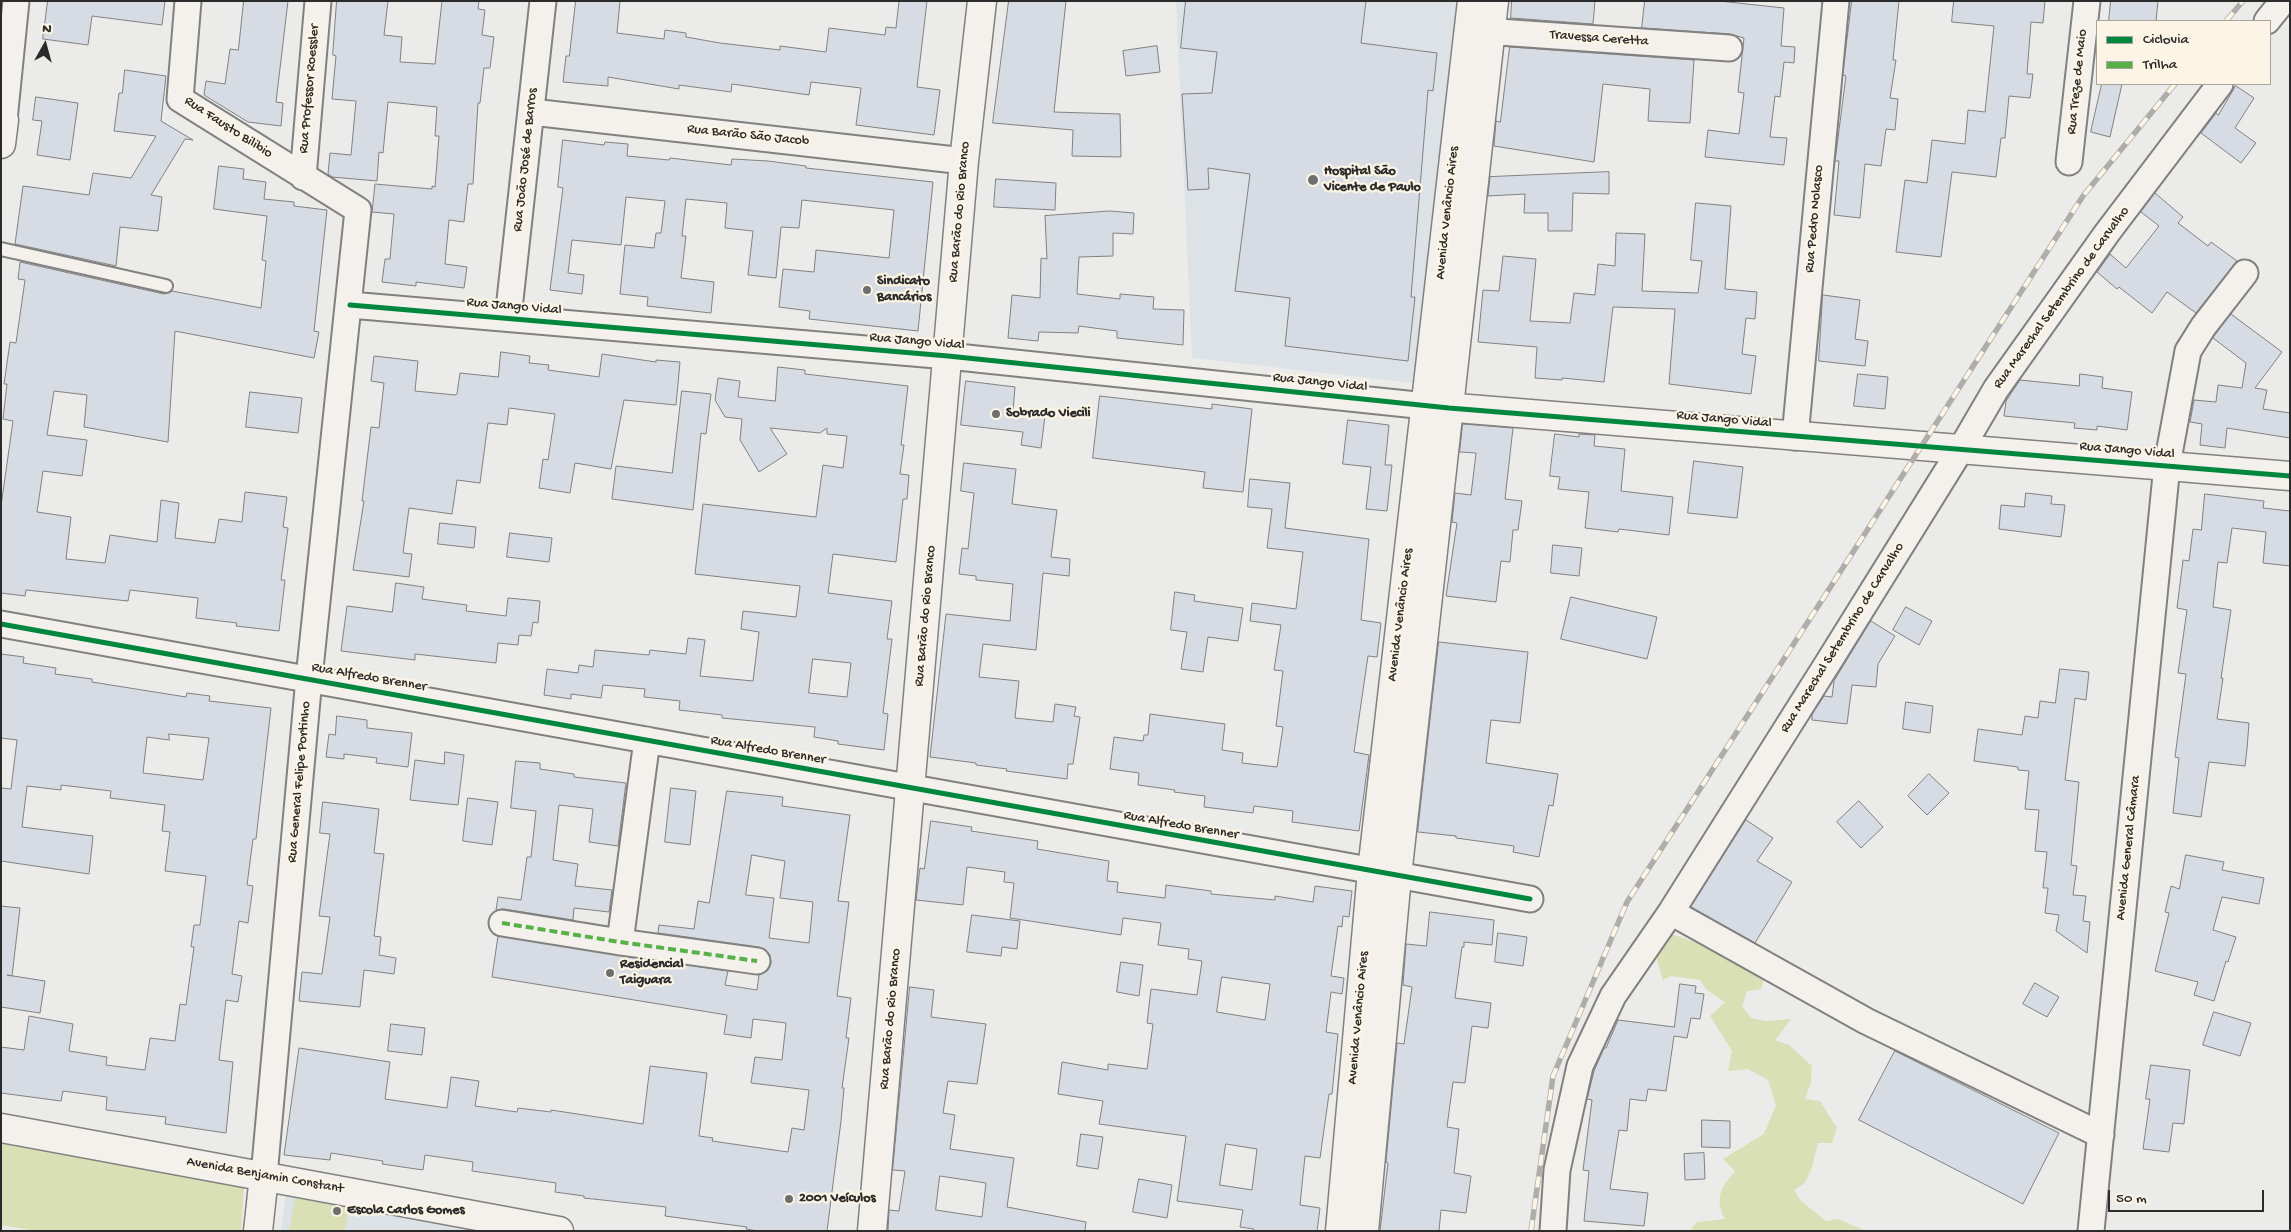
<!DOCTYPE html>
<meta charset="utf-8">
<style>
body{margin:0}
#map{position:relative;width:2291px;height:1232px;overflow:hidden;background:#ebebe9;font-family:"Gochi Hand",sans-serif}
canvas{display:block}
.frame{position:absolute;inset:0;border:2px solid #2b2b2b;pointer-events:none}
.legend{position:absolute;left:2096px;top:20px;width:175px;height:65px;box-sizing:border-box;background:#fcf5e5;border:1px solid #a8a49b;margin:0;padding:6px 9px;list-style:none;font-size:15px;color:#2b2b2b}
.legend li{display:flex;align-items:center;gap:10px;height:25px}
.legend b{width:25px;border:1px solid #a8a49b}
.north{position:absolute;left:20px;top:20px;width:50px;height:50px;-webkit-text-stroke:4px #fcf5e5;paint-order:stroke;rotate:7deg;font-size:14px;font-weight:700;line-height:20px;text-align:center;color:#2b2b2b}
.north::after{content:'';display:block;margin:auto;width:18px;height:22px;background:#2b2b2b;clip-path:polygon(50% 0,100% 100%,50% 72%,0 100%)}
.scale{position:absolute;left:2108px;top:1190px;width:156px;height:22px;box-sizing:border-box;border:2px solid #2b2b2b;border-top:0;padding-left:6px;font-size:15px;line-height:18px;white-space:nowrap;color:#2b2b2b;-webkit-text-stroke:4px #fcf5e5;paint-order:stroke}
</style>
<div id="map">
<canvas width="2291" height="1232"></canvas>
<div class="frame"></div>
<ul class="legend">
<li><b style="height:6px;background:#00873e"></b>Ciclovia</li>
<li><b style="height:6px;background:#56b246"></b>Trilha</li>
</ul>
<div class="north">N</div>
<div class="scale">50 m</div>
</div>
<script>
const context = document.querySelector('canvas').getContext('2d');
context.lineJoin = 'round';
function paint(path, color) {
  context.fillStyle = color;
  context.fill(path, 'evenodd');
}
function strokePath(path, color, width, dash) {
  context.strokeStyle = color;
  context.lineWidth = width;
  context.lineCap = dash ? 'butt' : 'round';
  context.setLineDash(dash || []);
  context.stroke(path);
}
function label(font, color, halo, rows, align = 'center') {
  context.font = font + ' "Gochi Hand",sans-serif';
  context.lineWidth = 4.5;
  context.setLineDash([]);
  context.textBaseline = 'middle';
  context.strokeStyle = halo;
  context.fillStyle = color;
  for (const [text, x, y, turn = 0] of rows) {
    context.save();
    context.translate(x, y);
    context.rotate((+turn || 0) * Math.PI / 180);
    context.textAlign = isNaN(turn) ? turn : align;
    if (halo) context.strokeText(text, 0, 0);
    context.fillText(text, 0, 0);
    context.restore();
  }
}
paint(new Path2D(`
 M1176 1H1459L1422 384 1192 358Z
 M286 1191 494 1231H281Z`), '#dde2e7');
paint(new Path2D(`
 M1671 934C1705 945 1735 957 1765 976L1761 989 1747 991 1742 1006 1751 1018 1765 1021 1791 1019 1775 1040 1789 1045 1812 1066 1811 1082 1805 1099 1820 1101 1837 1128 1832 1143H1818L1812 1167 1805 1183 1794 1190 1801 1201 1826 1221 1838 1219 1866 1231H1690L1697 1222 1725 1219C1714 1199 1721 1187 1735 1171L1723 1159 1764 1134 1776 1105 1768 1080 1748 1069 1728 1071 1732 1051 1710 1016 1725 1002 1706 989 1700 980 1671 976 1663 980 1654 950Z
 M1 1143 244 1187 241 1231H36L1 1225Z
 M295 1197 349 1207 345 1231H289Z`), '#d9e0b5');
const building = new Path2D(`
 M48 1H165L162 25 92 16 88 45 43 39Z
 M244 1H288L276 102 283 103 281 126 248 122 204 95 206 81 225 84 230 49 238 50Z
 M337 1H388L384 35 402 37 400 62 435 64 442 1H479L478 9 485 10 482 35 494 37 490 68H484L480 103H478L473 184H468L464 222 449 220 445 264 467 267 464 288 416 282V286L382 282 385 259H390L394 214 372 212 375 184 432 189V186L435 187 439 136H435L437 107 388 102 383 153 379 152 377 181 332 177 328 174 330 153 351 155 356 101 332 99 336 56 333 55Z
 M576 1H620L617 33 664 39 665 30 686 33V37L720 43 780 50V46L826 52 829 28 885 35 886 27 896 28 899 1H927L917 87 940 90 934 135 856 125 861 88 811 82 809 95 732 84 731 92 679 85V89L608 77V86L563 82 566 56H569Z
 M1009 1H1066L1054 112 1120 114 1121 157 1072 156 1073 130 993 123Z
 M1186 1H1366L1361 43 1437 53 1433 91 1428 90 1411 297H1415L1408 361 1285 346 1290 298 1235 291 1250 174 1208 168 1209 189 1188 190 1182 94 1212 93 1217 52 1181 48Z
 M1512 1H1595L1593 24 1511 18Z
 M1645 1H1719L1784 8 1781 46 1795 47 1794 63 1784 62 1780 97 1775 96 1770 137 1787 138 1784 165 1705 157 1708 130 1739 134 1744 93 1738 92 1744 38 1730 34 1642 28Z
 M1852 1H1899L1893 60H1896L1890 98 1898 99 1895 130 1886 129 1881 166 1865 164 1860 218 1834 215 1839 161H1835L1846 76 1843 75Z
 M1954 1H2045L2043 23 2031 22 2027 74H2033L2030 98 2009 96 2005 138H2001L1996 177 1952 172 1941 257 1896 252 1905 180 1927 183 1932 140 1965 144 1968 110 1985 112 1994 26 1952 22Z
 M2111 1H2158L2156 21H2109Z
 M1157 46 1160 72 1126 76 1123 51Z
 M1510 47 1694 60 1690 123 1648 121 1650 89 1603 84 1594 162 1494 146 1496 121 1500 122Z
 M125 70 166 76 161 121 193 140 185 139 151 195 162 197 158 231 120 227 116 266 15 244 23 186 89 195 93 173 131 178 156 136 114 131 119 93H122Z
 M2102 84H2122L2110 137 2091 132Z
 M2236 86 2254 98 2235 128 2256 143 2241 163 2201 133 2216 113 2218 115Z
 M36 97 78 103 70 160 37 155 42 121 33 120Z
 M563 140 604 145 605 142 628 144 627 156 669 160 670 158 731 165 732 159 768 161 806 166V168L933 182 918 331 809 319 810 311 779 307 783 269 814 272 816 250 889 258 894 210 802 200 799 228 781 227 776 278 748 275 753 231 725 228 727 203 686 199 682 236H686L681 278 714 282 711 313 647 306 648 297 620 294 625 245 654 248 656 233H661L665 201 626 197 621 245 572 240 568 273 584 275 582 294 550 290 563 188 558 187Z
 M219 166 244 169 243 179 266 182 264 199 294 202V206L327 210 314 331 319 332 314 358 175 331 168 442 84 427 87 395 54 391 47 435 87 440 82 476 43 471 37 512 71 517 66 559 105 563 110 535 157 542 161 500 179 503 175 538 215 543 219 519 242 522 245 492 287 497 283 527 288 528 281 580H285L279 631 236 626 237 623 196 618 198 598 130 590 128 601 26 590 25 596 1 593V506L13 421 3 419 7 384H4L10 342 16 343 25 280 18 279 20 262 164 294 172 291 261 308 266 261 262 260 267 216 214 209Z
 M1609 172V194L1573 193 1572 231H1548V213H1524L1525 194 1488 196 1490 177Z
 M996 179 1056 183 1055 210 994 207Z
 M2155 193 2183 217 2178 223 2208 246 2211 242 2237 261 2196 313 2167 292 2152 313 2119 287 2117 289 2097 272 2110 254 2126 268 2159 226 2141 212Z
 M1696 203 1731 206 1725 289 1757 292 1755 319 1746 318 1742 354 1756 356 1751 394 1669 384 1675 309 1613 307 1604 382 1562 378V380L1535 378 1537 347 1478 342 1483 290 1499 291 1503 256 1536 259 1530 321 1570 323 1574 293 1595 295 1598 264 1615 266 1616 233 1645 234 1642 291 1698 293 1702 261 1691 260Z
 M1110 211 1134 213 1133 234 1113 233V256L1079 257 1077 294 1120 299V294L1154 297 1153 309 1184 310 1183 345 1117 338V331L1079 326 1078 333 1039 332 1038 341 1008 338 1012 295 1040 298 1041 258 1047 259 1045 216Z
 M1823 295 1860 300 1855 339 1868 341 1865 366 1819 361Z
 M2231 314 2282 352 2255 388 2267 390 2263 409 2290 413V438L2227 428 2225 448 2200 445 2202 424 2190 422 2194 400 2216 402 2218 385 2242 388 2246 363 2213 338Z
 M501 352 530 356 529 363 549 365 548 370 599 377 602 354 656 362V360L680 362 676 405 624 400 611 469 575 463 570 493 539 488 543 459 548 460 555 414 509 408 507 425 488 423 480 483 457 480 452 514 409 508 403 553 412 554 409 577 353 570 364 501H362L371 427 379 428 384 383 371 381 374 356 418 361 415 391 455 395 457 394 460 373 498 377Z
 M778 367 805 370V374L908 386 901 445H904L900 474 909 475 907 499H903L896 562 833 554 828 593 892 601 887 639H892L883 713 888 714 884 750 838 744V741L814 737 815 727 722 718V715L679 710 680 701 644 697 645 689 603 685 601 698 571 694V699L544 695 547 669 578 673 579 665 593 667 595 650 649 655 650 650 686 654 688 638 705 640 700 676 753 681 759 632 741 629 743 611 796 617 800 586 695 574 703 504 816 517 823 465 843 468 847 436 827 434V428L820 433 770 428 787 454 759 472 740 440 742 419 725 417 715 400 718 378 740 381 738 397 775 401ZM813 659 851 663 847 697 809 693Z
 M1858 374 1888 377 1885 409 1854 406Z
 M2080 374 2103 377 2102 388 2132 392 2127 430 2097 426V430L2074 428 2075 423 2004 416 2006 401 2020 380 2079 386Z
 M966 381 1015 387 1013 412 1045 416 1041 448 1021 445 1023 432 961 425Z
 M682 391 711 394 706 434 701 433 693 510 612 499 616 466 672 473Z
 M250 392 302 398 298 433 246 427Z
 M1100 396 1212 409V404L1252 409 1243 492 1203 488 1205 472 1093 458Z
 M1348 420 1389 425 1385 465H1392L1387 511 1366 509 1371 467 1343 464Z
 M1463 424 1513 428 1505 499 1522 501 1518 530H1513L1510 562 1501 561 1496 602 1446 596 1457 523 1452 522 1455 493 1471 495 1476 453 1460 452Z
 M1555 434 1579 437V434L1595 435 1594 446 1625 449 1621 491 1673 497 1669 535 1619 529 1618 532 1585 528 1589 492 1558 489 1560 477 1550 476Z
 M1694 461 1743 467 1737 518 1688 513Z
 M964 463 1016 469 1012 504 1057 510 1051 557 1070 559 1069 576 1043 573 1036 650 983 644 979 677 1019 681 1015 718 1053 722 1055 704 1076 707 1074 716 1080 717 1073 764H1068L1067 779 1006 771 1007 769 976 765V763L930 757 946 614 1010 621 1013 584 976 580V576L959 574 962 548 968 549 974 493 961 491Z
 M1250 479 1290 483 1285 528 1369 539 1361 620 1381 623 1377 657 1368 656 1354 752 1369 755 1359 831 1292 822 1293 811 1254 806 1253 813 1204 807 1205 796 1174 792 1175 790 1138 785 1139 773 1110 769 1114 737 1143 741 1144 735H1148L1150 714 1225 724 1222 750 1243 753 1242 763 1277 767 1283 727 1276 726 1283 671 1274 670 1281 625 1250 621 1252 603 1296 609 1303 552 1267 548 1272 509 1248 507Z
 M2026 493 2052 496 2051 504 2065 505 2061 537 1999 529 2001 505 2024 507Z
 M2205 494 2264 501 2263 508 2290 511V566L2263 563 2266 532 2232 528 2227 563 2218 562 2213 607 2231 610 2221 678H2223L2217 719 2249 723 2247 749 2245 766 2209 762 2201 817 2173 813 2179 758 2175 757 2186 674 2178 673 2187 610 2177 608 2183 560 2189 561 2193 529 2201 530Z
 M440 523 476 527 474 548 438 544Z
 M510 533 552 538 549 562 507 557Z
 M1553 545 1582 548 1579 576 1551 573Z
 M396 583 424 587 422 599 467 605 466 611 506 616 508 598 540 601 538 623 533 622 531 636 519 635 518 645 498 643 496 663 415 654V660L341 651 347 606 392 612Z
 M1175 592 1195 595 1194 601 1243 608 1238 641 1208 637 1203 672 1181 669 1187 632 1171 630Z
 M1571 597 1657 617 1647 659 1561 639Z
 M1906 607 1932 621 1919 645 1893 630Z
 M1871 621 1895 636 1878 664 1876 687 1852 685 1847 724 1812 720V714L1824 696 1832 697 1834 681Z
 M1439 642 1528 652 1520 723 1491 720 1486 763 1558 774 1553 806 1549 805 1539 857 1513 852 1514 846 1456 838V836L1418 832Z
 M1 654 24 657 23 663 56 668 55 674 92 679V682L186 697 187 693 210 696 209 701 271 708 256 839H253L247 885 253 886 248 923 239 921 232 974 242 976 238 1002 226 1000 219 1060 233 1062 226 1133 165 1124 166 1117 106 1110 107 1097 63 1091 61 1101 1 1093V1047L24 1050 29 1016 73 1024 69 1051 107 1057 106 1065 145 1070 150 1038 175 1041 180 1004 186 1005 194 947H191L194 925H200L206 876 165 871 170 832 162 831 165 805 110 798 111 791 61 785V790L27 786 22 827 93 836 89 874 1 861V788L11 789 17 740 1 738ZM169 734 209 738 203 780 143 773 147 737 169 740Z
 M2060 669 2089 672 2086 700 2075 698 2065 780 2079 782 2071 865 2077 866 2073 895 2086 896 2083 921 2090 922 2087 953 2056 931 2059 915 2045 913 2048 888H2043L2047 852 2035 851 2039 810 2025 809 2029 771 2018 770V767L1974 761 1978 729 2022 735 2025 716 2038 718 2040 701 2055 703Z
 M1906 702 1933 706 1930 733 1903 729Z
 M337 716 367 720V728L412 733 408 767 376 763 377 758 344 754V759L326 757 329 734 335 735Z
 M445 752 464 755 458 805 410 800 415 760 444 764Z
 M516 761 540 763V769L574 774V777L626 783 618 846 589 842 593 809 559 805 553 860 578 864 575 886 612 890 609 912 574 908 573 920 504 909 496 910 498 897 521 900 527 857H531L536 811 511 808Z
 M1929 774 1949 793 1927 815 1908 796Z
 M671 788 696 791 690 845 665 842Z
 M727 791 783 797 782 806 850 815 838 901 849 902 837 996 851 998 846 1038H849L842 1088H844L841 1121 827 1231H758L746 1229 747 1227 665 1216 666 1207 584 1198V1196L555 1192 556 1183 472 1171 473 1162 425 1155 423 1170 382 1164 383 1161 331 1153 330 1160 284 1155 299 1048 390 1062 385 1099 447 1108 451 1077 479 1081 475 1106 517 1112 518 1108 551 1112V1110L643 1124 650 1066 707 1073 699 1136 713 1138 712 1141 788 1152 792 1128 804 1130 809 1090 751 1083 755 1057 782 1060 786 1023 753 1019 751 1038 724 1034 727 1015 492 977 498 936 728 971 725 985 757 990 759 975 768 970 771 963 770 955 765 949 759 947 658 933 659 925 694 929 698 901 709 903ZM752 855 785 861 780 898 813 902 809 943 769 938 774 898 746 895Z
 M468 798 498 802 492 845 463 841Z
 M1859 801 1883 827 1861 848 1837 822Z
 M323 802 379 809 374 853 384 854 374 936 381 937 379 955 396 958 394 974 364 970 360 1007 299 1001 302 972 322 974 330 917 319 916 330 834 320 833Z
 M1746 820 1773 838 1757 861 1792 882 1755 943 1691 907Z
 M931 821 972 827 971 831 1038 841 1037 849 1109 861 1107 881 1118 882 1117 892 1165 898 1166 885 1211 891V894L1275 900V896L1313 902 1315 886 1352 891 1349 917 1343 916 1342 927 1338 926 1331 976 1344 978 1342 994 1331 992 1326 1032 1338 1034 1332 1094H1329L1320 1158 1305 1156 1300 1205 1320 1208 1317 1231H1253L1254 1229 1240 1227 1243 1210 1177 1201 1186 1136 1099 1124 1103 1101 1058 1094 1062 1062 1108 1070V1064L1147 1069 1153 1024 1147 1023 1151 989 1197 995 1202 961 1188 959 1189 949 1158 945 1161 923 1123 918 1121 935 1010 918 1014 883 1004 882 1005 872 967 867 963 905 916 900 920 868 924 869ZM1222 977 1270 984 1265 1020 1217 1012ZM1226 1144 1257 1149 1252 1190 1220 1185Z
 M2186 855 2224 862 2222 870 2264 878 2259 904 2222 897 2213 930 2236 937 2228 962 2226 961 2214 1001 2194 995 2198 982 2155 971 2169 913 2165 912 2171 886 2179 889Z
 M1 906 20 908 12 976 7 975 45 981 40 1013 1 1007Z
 M1430 912 1494 920 1492 945 1464 942V947H1462L1455 998 1491 1003 1488 1028 1472 1026 1465 1083 1453 1082 1447 1127 1459 1129 1454 1173 1471 1176 1466 1213 1441 1210 1439 1231H1380L1388 1163 1386 1162 1397 1043 1404 1044 1412 987 1403 985 1406 944 1426 946Z
 M972 915 1020 921 1017 949 1002 947 1001 956 967 952Z
 M1498 933 1527 937 1523 966 1495 962Z
 M1121 962 1143 965 1139 996 1117 992Z
 M2035 983 2059 997 2047 1017 2023 1004Z
 M1680 984 1696 986 1695 993 1704 994 1700 1019 1691 1018 1687 1038 1674 1036 1666 1091 1648 1089 1646 1101 1630 1099 1627 1131 1619 1130 1610 1189 1648 1193 1644 1226 1584 1221 1589 1171 1583 1170 1592 1100 1587 1099 1594 1071 1604 1048H1606L1618 1020 1674 1027Z
 M910 987 934 990 931 1017 986 1024 977 1084 948 1081 943 1113 955 1115 950 1149 1014 1158 1007 1207 1086 1222 1085 1231H888L889 1210 899 1211 905 1171 893 1170ZM940 1176 986 1183 982 1217 936 1210Z
 M2214 1012 2251 1023 2240 1056 2203 1045Z
 M391 1024 425 1028 422 1055 388 1051Z
 M1895 1051 2059 1133 2023 1204 1859 1120Z
 M2151 1065 2190 1070 2184 1124 2173 1123 2169 1152 2143 1149 2150 1099H2146Z
 M1702 1120 1730 1121V1148L1702 1147Z
 M1081 1134 1103 1137 1098 1169 1077 1166Z
 M1704 1153 1705 1179 1685 1180 1684 1154Z
 M1139 1179 1172 1185 1167 1218 1133 1212Z`);
paint(building, '#d6dbe4');
strokePath(building, '#818180', 1);
const lane = new Path2D(`
 M1 249 166 286`);
const street = new Path2D(`
 M188 1 180 99 358 210 309 678 264 1176
 M2267 21 2283 1
 M1470 30 1729 48
 M532 112 964 161
 M4 120 16 1
 M2069 162 2087 1
 M303 177 318 1
 M350 305 948 356 1426 406
 M508 318 543 1
 M1795 437 1836 1
 M1 624 1530 899
 M1671 912 1866 1021 2101 1135
 M502 923 620 942 757 961
 M620 942 647 740
 M1553 1231 1557 1170 1580 1066 1613 996 1671 912 1831 658 1961 449 1996 389 2107 233 2220 84
 M2091 1231 2167 465 2188 351 2203 327 2245 273`);
const secondary = new Path2D(`
 M1 113 4 120 1 144
 M1432 406 2290 476
 M1 1128 559 1231
 M258 1231 264 1176
 M872 1231 964 161 982 1
 M1340 1231 1372 871 1472 1
 M1364 1231 1397 876 1494 1`);
strokePath(lane, '#818180', 16);
strokePath(street, '#818180', 29);
strokePath(secondary, '#818180', 31);
strokePath(lane, '#f4f1ec', 12);
strokePath(street, '#f4f1ec', 25);
strokePath(secondary, '#f4f1ec', 28);
const rail = new Path2D(`
 M2226 21 2243 1
 M1531 1231 1553 1076 1627 902 2083 196 2175 84`);
strokePath(rail, '#afadaa', 5.5);
strokePath(rail, '#fcf5e5', 4, [11]);
strokePath(new Path2D(`
 M502 923 620 942 757 961`), '#56b246', 4, [8, 4]);
strokePath(new Path2D(`
 M350 305 948 356 1449 408 2290 476
 M1 624 1530 899`), '#00873e', 5);
for (const [x, y, r, color] of [
 [1313,180,6,"#6e6e6e"],
 [867,290,5,"#6e6e6e"],
 [996,414,5,"#6e6e6e"],
 [610,973,5,"#6e6e6e"],
 [789,1199,5,"#6e6e6e"],
 [337,1211,5,"#6e6e6e"]
]) {
  const dot = new Path2D();
  dot.arc(x, y, r, 0, 2 * Math.PI);
  context.fillStyle = color;
  context.fill(dot);
  strokePath(dot, '#fcf5e5', 2);
}
label('14px', '#2b2b2b', '#fcf5e5', [
 ["Travessa Ceretta",1599,39,4],
 ["Rua Treze de Maio",2078,82,-84],
 ["Rua Professor Roessler",310,89,-85],
 ["Rua Fausto Bilibio",228,128,33],
 ["Rua Barão São Jacob",748,136,6],
 ["Rua João José de Barros",526,160,-84],
 ["Rua Barão do Rio Branco",960,212,-85],
 ["Avenida Venâncio Aires",1448,213,-84],
 ["Rua Pedro Nolasco",1815,219,-85],
 ["Rua Marechal Setembrino de Carvalho",2062,298,-54],
 ["Rua Jango Vidal",514,307,5],
 ["Rua Jango Vidal",917,342,5],
 ["Rua Jango Vidal",1320,383,6],
 ["Rua Jango Vidal",1724,420,5],
 ["Rua Jango Vidal",2127,451,5],
 ["Avenida Venâncio Aires",1401,615,-83],
 ["Rua Barão do Rio Branco",926,616,-85],
 ["Rua Marechal Setembrino de Carvalho",1843,638,-58],
 ["Rua Alfredo Brenner",369,678,10],
 ["Rua Alfredo Brenner",768,751,10],
 ["Rua General Felipe Portinho",300,782,-85],
 ["Rua Alfredo Brenner",1181,826,10],
 ["Avenida General Câmara",2129,848,-84],
 ["Avenida Venâncio Aires",1359,1018,-85],
 ["Rua Barão do Rio Branco",891,1019,-85],
 ["Avenida Benjamin Constant",265,1176,10]
]);
label('bold 14px', '#2b2b2b', '#fcf5e5', [
 ["Hospital São",1324,172],
 ["Vicente de Paulo",1324,188],
 ["Sindicato",877,282],
 ["Bancários",877,298],
 ["Sobrado Viecili",1006,414],
 ["Residencial",620,965],
 ["Taiguara",620,981],
 ["2001 Veículos",799,1199],
 ["Escola Carlos Gomes",347,1211]
], 'left');
</script>
